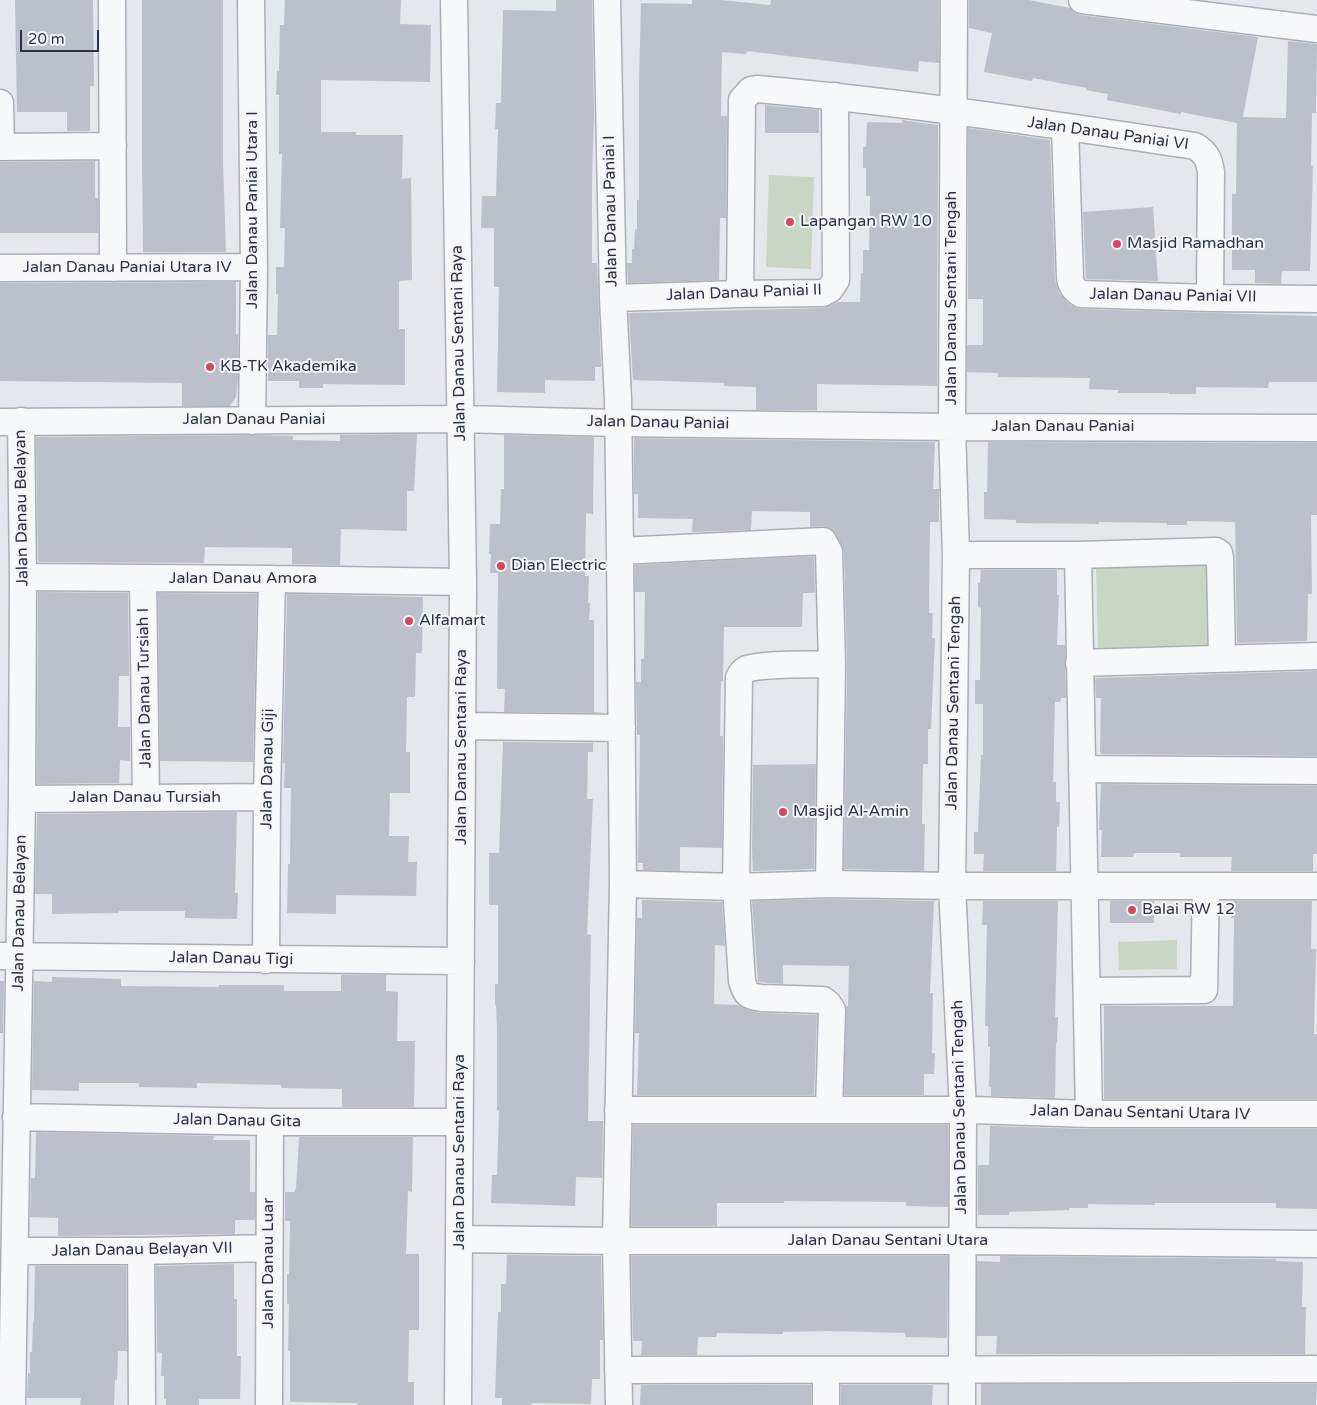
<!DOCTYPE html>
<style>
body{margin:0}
#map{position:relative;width:1317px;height:1405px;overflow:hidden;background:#e4e7ec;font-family:"Varela Round",sans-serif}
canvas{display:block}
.scale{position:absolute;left:20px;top:30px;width:79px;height:22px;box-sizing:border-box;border:2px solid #2b3445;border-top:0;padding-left:6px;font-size:15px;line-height:18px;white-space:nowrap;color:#2b3445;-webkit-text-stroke:4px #f4f6f9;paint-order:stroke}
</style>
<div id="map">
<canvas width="1317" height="1405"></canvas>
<div class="scale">20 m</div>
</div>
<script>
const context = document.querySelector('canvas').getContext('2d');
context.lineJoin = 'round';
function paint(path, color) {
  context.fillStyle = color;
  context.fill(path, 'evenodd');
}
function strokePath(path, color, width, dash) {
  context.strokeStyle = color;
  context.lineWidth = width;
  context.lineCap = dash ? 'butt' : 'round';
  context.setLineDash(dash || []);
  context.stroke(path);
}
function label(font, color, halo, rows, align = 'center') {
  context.font = font + ' "Varela Round",sans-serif';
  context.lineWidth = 4;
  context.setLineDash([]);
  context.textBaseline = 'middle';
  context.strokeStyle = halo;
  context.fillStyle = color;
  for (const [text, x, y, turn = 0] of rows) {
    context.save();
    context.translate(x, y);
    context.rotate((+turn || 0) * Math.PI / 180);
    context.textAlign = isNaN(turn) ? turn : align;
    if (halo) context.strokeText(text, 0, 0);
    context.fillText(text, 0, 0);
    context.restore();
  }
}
paint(new Path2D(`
 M769 175 814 177 811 269 766 267Z
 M1207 565V645L1098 648 1096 568Z
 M1177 940V969L1119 970 1118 942Z`), '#c9d6c5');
paint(new Path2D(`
 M15 0H93L94 86H90V131H67V112H17Z
 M142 0H223V162L226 252H143L142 161Z
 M285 0H401L400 24 431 25 430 82 321 80V132H356V135H403L402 179 411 178 412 280 399 281V329H405V385L323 384V388H299V381H268V335H277L278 294H276V267H284L285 228H280L282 154H279V95H276L277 71H279L280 25H284Z
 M556 0H592L594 117 592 180V263H597L601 367H595V381L545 380V393L497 392 499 287H494V228H481L482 196H496L498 129H495L496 103H501L503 10 556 11Z
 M692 0H721L770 5 771 0H939V63L919 61 918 72 747 51 746 54 722 52 721 116H727L726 218H720L719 280 628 283 627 263H632V249H634L635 229H637V200H639V83L641 3 692 4Z
 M969 0H1029L1070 8 1073 12 1080 15 1258 37 1243 117 1286 118 1288 41 1317 44 1316 113H1312L1311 166H1313L1310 271H1282L1281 284 1255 283V270H1232V194H1236L1237 123 1181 112V114L1107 100 1108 94 1086 90 1087 88 1033 78 1032 81 984 72 992 33 969 28Z
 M765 105 819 110V133H765Z
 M902 120 938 125 937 386 817 384V410H756V387L724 386V383L633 380 629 313 823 308 838 302H860L861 273H863V250H869L870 196H866V168H863V147H866L867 122 902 123Z
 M968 128 1050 140 1055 280 1059 293 1070 305 1081 309 1317 316V382H1269L1268 388 1196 387V394H1169V393H1118V390L1089 389 1090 378 998 377V373L967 372V345H983V299H968Z
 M95 161V198H98V233H0V162Z
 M1153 207 1158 281 1086 279 1083 212Z
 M236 282V334H238V380L236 397 230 406H182V383L0 381V283Z
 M417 434 414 491H407V531L341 529 340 565 292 564V548L205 547 204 563 38 562 36 437 254 435 293 436V440L340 441V435Z
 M504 435 594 437 593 514 586 513 585 576H589L588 603H590L589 620H594V712L606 713 504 712 505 689H497L498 573H490L491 554H489L490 524H500L501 489H504Z
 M634 438 935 442 933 489H939V522H930L929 613H933L932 638H935L931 729H928V764H923L922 824H925L924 871 844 869 847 664 844 552 836 534 830 528 822 526 810 527V512L752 511 751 530 692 532 693 519 638 518V494H634Z
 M988 442 1317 443V515H1311L1312 594H1308L1307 641 1237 643 1235 522 1187 521V525H1167V523L1099 522V524L1016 523V520L984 519V492H987Z
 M814 556 815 593H803L802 627H724L723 681H721L720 736H723L722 848 680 847V871L643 870V863H638L640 735H637L636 682H641V659H644L645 592H635V565Z
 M981 570H1057V595H1059L1057 645H1065L1066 698H1061L1060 702H1055L1053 782H1056V802H1060L1059 827H1057L1056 871H983L984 854H974V832H978L981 755H983V704H975V680H980L981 608 978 607V583H980Z
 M38 592 128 593 129 676H119L118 727H130V761L120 760 119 783 37 784Z
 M158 593 257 594 253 762 160 761Z
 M287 594 423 597 422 653H416L415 697H407L406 752H410V793H390L389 836H409L408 862H417L416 896 336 895V914L287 913 288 864H290L291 788H284L285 763H283Z
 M1317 671V756L1102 754 1100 753 1101 698H1096L1095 678Z
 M503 742 593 743V752H588L587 799H593L587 934 591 935 588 1121H603L602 1178 576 1177 575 1206 491 1203 492 1175H497L499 1111 497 1110V1029L496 1005H495V984H498V905H489V853H499Z
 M816 764 814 869 753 871 752 849 753 765Z
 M1101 784 1317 786V854H1313V871H1231L1232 857H1180V853H1134L1133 857H1101L1102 830H1099Z
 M237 812 235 893H238L237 919 185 918V911H119V913L52 914V894H35L37 814Z
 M829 899 934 901 930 993H933L932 1053H935L934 1074H924V1095H844L846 1006H848L849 966 783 965V984L758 982 752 901Z
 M642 900 722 902 725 946 715 945 714 1004 738 1005 747 1010 759 1013 817 1015 814 1095H637L639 1033H635L637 918H642Z
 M983 901H1058L1055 1017H1058L1057 1043H1056L1055 1098 991 1096V1087H989L990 1047H988V1026H985L987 925H982Z
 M1110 901H1154V923H1110Z
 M1231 901H1312L1311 949H1316L1314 1034H1317V1099H1104V1006H1233L1234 918H1231Z
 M341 975H386V991L398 992 397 1041H415L414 1107H342V1089L281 1088V1085L197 1083V1088L139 1087V1083H79V1091L32 1090 34 981 52 982V977L121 979V986L219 987V985H284V991H341Z
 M0 981H4L3 1033H0Z
 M633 1125H948V1207L906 1206V1202L784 1201V1203H717V1226H631Z
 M990 1126 1089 1129H1317V1209L1276 1208V1203H1155V1205L1088 1204V1208H1069V1210L1009 1212V1215H978V1165H989Z
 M36 1132 214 1136 213 1140H250V1192H255V1220H235V1234L58 1236V1218L30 1217 31 1178H35Z
 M299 1137H413L412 1192 408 1191 406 1254H419V1330H409L408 1382H414V1405H357V1403L290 1402V1351H288L289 1304H287V1274H289L290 1221H285V1192H295V1189H296Z
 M507 1255 601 1256 603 1340H600V1379H592L591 1404 532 1403 531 1405H502V1398H495L498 1312H501V1284H506Z
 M631 1256H948L947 1338 905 1337V1333L828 1331 783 1332V1334L717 1333 716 1337H698L697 1355H641L642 1341H633Z
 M1000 1256 1276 1259V1261L1303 1262 1302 1307H1306L1305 1354H996L997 1336H977V1261L1000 1262Z
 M234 1264V1299H237V1356H241L240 1399H199V1405H166V1399H164V1376H161L162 1353 157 1352 156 1266Z
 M35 1266H126L127 1351H118L117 1380H115L114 1405H80L81 1398H27L28 1373H30V1352H32L33 1322H34Z
 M981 1384H1317L1316 1405H981Z
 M641 1385H811V1405H640Z
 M841 1385H933L932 1405H841Z`), '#bbc0ca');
const street = new Path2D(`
 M112 0 113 268
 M251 0 254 267 252 421
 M454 0 463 582 458 1405
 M607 0 613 298 618 399 620 551 623 884 616 1241 619 1405
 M954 0 952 427 956 555 952 886 963 1110 962 1405
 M1082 0 1317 29
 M0 103 1 147
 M1065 127 1070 278C1071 286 1074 290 1081 294L1210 298 1317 299
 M0 147 113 146
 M0 268 254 267
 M740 294 742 100 751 90 757 89C904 102 1050 124 1195 146 1206 153 1209 159 1211 172L1210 298
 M613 298 740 294 823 293 830 289 836 280 835 96
 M0 422 461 419 617 423 952 427 1317 428
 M620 551 823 541 829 552 832 664 829 884
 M956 555H1078L1216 551 1219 553 1220 558 1222 658
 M1078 555 1089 1114
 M23 577 272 579 463 582
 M143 579 146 798
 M1079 663 1317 656
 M463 726 622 728
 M1082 769 1317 771
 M22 799 267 797
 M623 884 736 887 829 884 952 886H1317
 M0 956 461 961
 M266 960 267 797 272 579
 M1087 991 1204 990 1206 886
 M618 1110H972L1089 1114H1317
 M829 1110 832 1010 828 1004 823 1000 761 998C747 996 746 994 742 981L736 887 739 678C741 673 743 671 747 669 765 663 811 665 832 664
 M16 1117 270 1122H459
 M460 1239 616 1241H962L1317 1244
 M16 1251H141L268 1248
 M141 1251 142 1405
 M618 1370 1317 1369
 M826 1370V1405
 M12 1405 22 799 23 577 21 421
 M269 1405 270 1122`);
strokePath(street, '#a9aeb7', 29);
strokePath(street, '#f7f8fa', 26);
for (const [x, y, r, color] of [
 [790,222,5,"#d1495b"],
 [1117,244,5,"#d1495b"],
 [210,367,5,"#d1495b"],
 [501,566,5,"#d1495b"],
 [409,621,5,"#d1495b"],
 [783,812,5,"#d1495b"],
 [1132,910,5,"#d1495b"]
]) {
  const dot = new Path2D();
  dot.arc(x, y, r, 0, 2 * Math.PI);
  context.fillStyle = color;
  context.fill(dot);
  strokePath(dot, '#f4f6f9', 2);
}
label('16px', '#2b3445', '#f4f6f9', [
 ["Jalan Danau Paniai VI",1108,134,8],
 ["Jalan Danau Paniai Utara I",253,210,-90],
 ["Jalan Danau Paniai I",611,211,-91],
 ["Jalan Danau Paniai Utara IV",127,268],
 ["Jalan Danau Paniai II",744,293,-2],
 ["Jalan Danau Paniai VII",1173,296,1],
 ["Jalan Danau Sentani Tengah",952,298,-90],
 ["Jalan Danau Sentani Raya",459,343,-91],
 ["Jalan Danau Paniai",254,420],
 ["Jalan Danau Paniai",658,423,1],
 ["Jalan Danau Paniai",1063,427],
 ["Jalan Danau Belayan",22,508,-91],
 ["Jalan Danau Amora",243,579],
 ["Jalan Danau Tursiah I",145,688,-91],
 ["Jalan Danau Sentani Tengah",954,703,-89],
 ["Jalan Danau Sentani Raya",462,747,-90],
 ["Jalan Danau Giji",268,769,-89],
 ["Jalan Danau Tursiah",145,798],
 ["Jalan Danau Belayan",20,913,-89],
 ["Jalan Danau Tigi",231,959,1],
 ["Jalan Danau Sentani Tengah",960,1107,-91],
 ["Jalan Danau Sentani Utara IV",1140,1113,1],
 ["Jalan Danau Gita",237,1121,1],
 ["Jalan Danau Sentani Raya",460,1152,-90],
 ["Jalan Danau Sentani Utara",888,1241],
 ["Jalan Danau Belayan VII",142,1250,-1],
 ["Jalan Danau Luar",269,1263,-90]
]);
label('16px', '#2b3445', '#f4f6f9', [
 ["Lapangan RW 10",800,222],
 ["Masjid Ramadhan",1127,244],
 ["KB-TK Akademika",220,367],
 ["Dian Electric",511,566],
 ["Alfamart",419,621],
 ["Masjid Al-Amin",793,812],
 ["Balai RW 12",1142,910]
], 'left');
</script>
